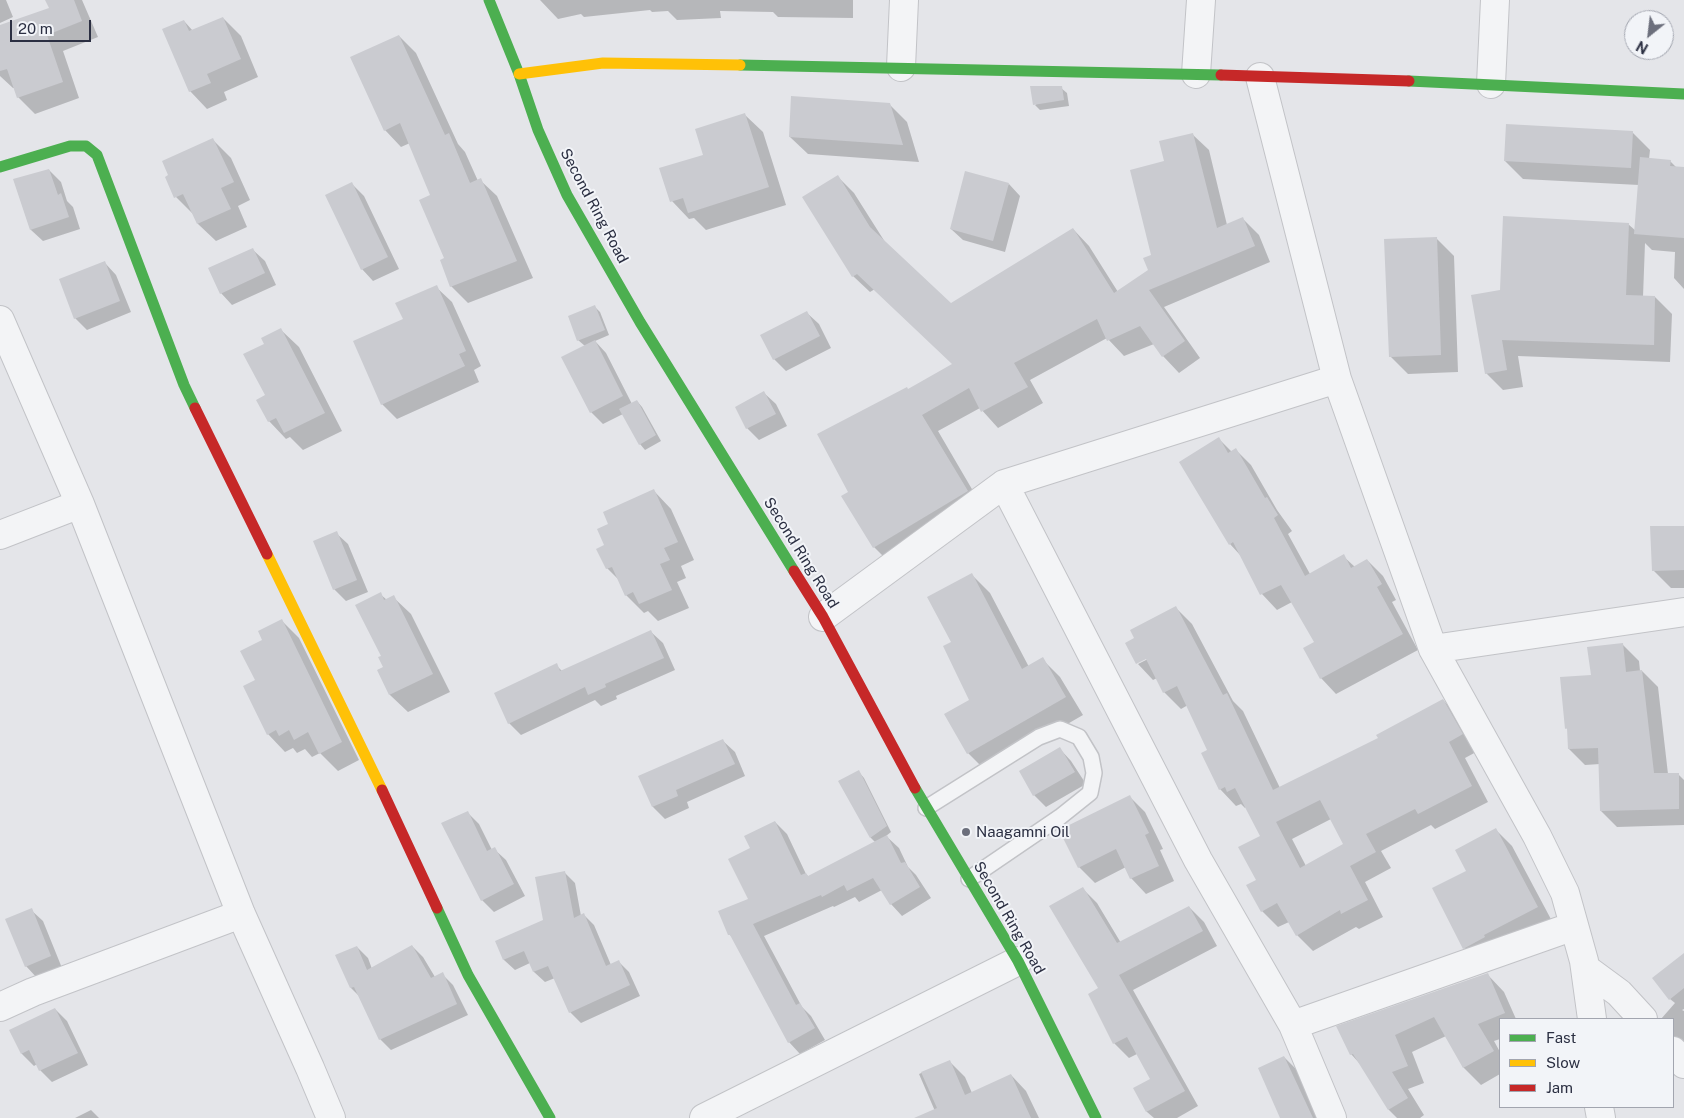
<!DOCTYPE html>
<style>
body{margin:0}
#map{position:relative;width:1684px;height:1118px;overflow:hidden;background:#e4e5e9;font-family:"Public Sans",sans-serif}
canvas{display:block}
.legend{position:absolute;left:1499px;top:1018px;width:175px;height:90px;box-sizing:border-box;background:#f2f4f8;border:1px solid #a2a5af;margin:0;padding:6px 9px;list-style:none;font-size:15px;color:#2b2f42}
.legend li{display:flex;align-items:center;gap:10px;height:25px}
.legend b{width:25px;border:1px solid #a2a5af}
.north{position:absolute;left:1624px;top:10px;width:50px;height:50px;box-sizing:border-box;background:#f2f4f8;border:1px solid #a2a5af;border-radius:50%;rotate:209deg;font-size:14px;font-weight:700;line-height:20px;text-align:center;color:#2b2f42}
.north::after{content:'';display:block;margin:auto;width:18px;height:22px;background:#6c6f7c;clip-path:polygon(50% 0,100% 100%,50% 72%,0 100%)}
.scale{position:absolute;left:10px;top:20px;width:81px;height:22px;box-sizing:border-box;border:2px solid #2b2f42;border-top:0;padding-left:6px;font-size:15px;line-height:18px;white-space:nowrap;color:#2b2f42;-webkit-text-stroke:4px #f2f4f8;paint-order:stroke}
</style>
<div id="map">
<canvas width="1684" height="1118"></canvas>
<ul class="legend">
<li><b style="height:6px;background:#4caf50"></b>Fast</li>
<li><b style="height:6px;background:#ffc107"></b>Slow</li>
<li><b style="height:6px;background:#c62828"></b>Jam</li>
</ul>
<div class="north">N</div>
<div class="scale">20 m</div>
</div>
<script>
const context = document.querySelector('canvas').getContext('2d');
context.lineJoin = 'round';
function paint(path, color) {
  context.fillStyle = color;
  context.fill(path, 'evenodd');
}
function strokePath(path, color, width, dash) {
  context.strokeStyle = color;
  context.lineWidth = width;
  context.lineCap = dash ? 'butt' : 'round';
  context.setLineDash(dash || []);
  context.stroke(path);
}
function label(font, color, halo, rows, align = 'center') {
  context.font = font + ' "Public Sans",sans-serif';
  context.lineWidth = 4;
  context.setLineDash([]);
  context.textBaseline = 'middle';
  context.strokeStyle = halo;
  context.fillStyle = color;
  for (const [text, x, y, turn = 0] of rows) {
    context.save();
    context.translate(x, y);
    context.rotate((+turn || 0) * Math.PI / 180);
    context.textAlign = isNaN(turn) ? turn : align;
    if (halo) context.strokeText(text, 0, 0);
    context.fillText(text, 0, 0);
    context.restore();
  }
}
paint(new Path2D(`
 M0 0H6L13 17 0 23Z
 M47 0H82L98 37 63 51 79 98 35 114 18 97 15 88H13L0 76V26L51 9Z
 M540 0H853V18L778 17 773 12 720 11 721 18 677 20 668 11 652 12 650 10 584 17 581 14 558 19Z
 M223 18 241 36 258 77 224 92 227 100 207 109 190 91 184 21 193 31Z
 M399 36 416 53 458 144 465 152 478 181 480 180 497 196 533 278 468 303 451 286 432 196 410 143 401 147 385 130Z
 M1061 88 1067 93 1069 106 1040 110 1035 105Z
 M889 104 907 122 919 162 808 154 790 137Z
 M745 115 763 132 786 205 706 230 694 218 689 219 672 201 704 155Z
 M1632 132 1650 150 1649 159 1670 161 1677 168H1684V289L1674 278 1675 252 1652 250 1645 243 1643 297H1655L1672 314 1670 362 1518 356 1523 387 1503 390 1486 373 1501 291 1628 224 1636 231 1639 185 1523 179 1505 161Z
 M1192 134 1209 150 1227 225 1243 219 1259 235 1270 262 1164 307 1200 358 1179 373 1163 356 1154 344 1124 356 1107 338 1030 380 1043 403 998 428 980 408 938 431 983 508 890 563 874 547 850 492 908 390 954 365 875 289 870 292 853 276 838 177 854 193 885 242 951 304 1073 229 1089 246 1118 292 1149 270 1166 162Z
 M213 140 231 158 250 200 238 206 247 227 216 241 198 224 194 215 176 197 167 178Z
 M49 170 61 182 67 201 73 207 80 229 43 241 31 230 15 180Z
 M352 184 364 196 399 269 373 281 362 269Z
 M1009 184 1020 196 1005 252 963 240 951 229Z
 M1436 238 1454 256 1458 372 1408 374 1391 357Z
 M253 250 265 261 276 285 232 305 221 293Z
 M105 263 116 275 131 312 87 330 75 318Z
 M436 287 452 302 481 366 474 370 479 382 397 419 382 404 404 320Z
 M595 307 600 312 609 335 595 341 606 353 632 404 637 401 642 407 661 441 645 450 640 444 623 414 603 424 591 412 585 346 578 340Z
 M807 313 819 324 831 348 786 371 774 359Z
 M281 330 299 347 342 431 303 450 290 437 286 439 269 421 266 396 265 344Z
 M764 393 776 404 787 426 759 440 747 428Z
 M1219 439 1232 452 1236 450 1251 465 1277 510 1292 531 1288 534 1310 574 1343 556 1355 567 1367 560 1383 576 1396 600 1392 602 1418 650 1336 694 1321 678 1316 643 1292 602 1277 610 1262 594 1241 556 1230 544Z
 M654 491 671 509 694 560 681 566 686 578 677 582 689 608 658 621 648 611 644 613 626 595 621 582 607 568 606 545 610 524Z
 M1684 527V588H1671L1653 570Z
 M336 533 348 544 368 592 346 601 334 589Z
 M972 575 990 593 1029 667 1042 659 1060 677 1083 715 986 771 968 753 971 700 952 643Z
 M380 594 387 600 393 597 411 614 450 692 408 712 390 695 378 670 385 667 383 656Z
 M1176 608 1192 624 1233 701 1243 711 1280 788 1380 739 1443 700 1459 717 1478 751 1465 758 1488 802 1435 829 1431 825 1381 851 1391 868 1365 882 1383 917 1359 929 1356 927 1313 951 1297 935 1289 922 1278 927 1262 911 1258 881 1262 837 1246 807 1245 808 1241 804 1236 806 1220 789 1209 750 1188 705 1181 709 1164 692 1157 678 1153 680 1138 664 1150 658ZM1331 819 1345 845 1306 866 1292 839Z
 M282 621 299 638 359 760 338 771 320 753 312 757 305 749 297 753 293 748 285 752 268 734 257 681 264 641Z
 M651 632 663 643 675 670 616 696 617 699 601 706 595 700 521 735 509 723 556 665 562 671Z
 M1622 644 1639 661 1640 671H1642L1658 687 1668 774H1678L1684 780V825L1617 827 1601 811 1600 764 1585 765 1569 749V730L1566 728 1592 676Z
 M723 741 735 752 745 776 687 802 689 808 665 819 653 807 640 777Z
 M1060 749 1071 761 1086 784 1046 807 1034 795Z
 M859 772 864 778 891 832 886 836 899 848 908 867 916 875 931 898 902 916 891 904 882 890 859 902 855 897 834 907 833 906 764 936 802 1007 811 1016 825 1040 800 1054 789 1042 733 938 729 934 750 899 752 849 775 822 787 834 806 874 809 877 875 842 871 838 839 781Z
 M1130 797 1145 812 1163 849 1160 850 1174 881 1146 894 1131 878 1126 867 1095 883 1079 867Z
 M467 812 479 824 492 850 494 849 506 860 525 896 494 912 482 900Z
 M1496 830 1512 846 1553 923 1480 964 1464 948 1468 871Z
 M564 872 575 883 581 916 584 915 594 925 611 965 619 962 629 972 640 996 581 1023 570 1012 555 978 545 982 534 972 530 963 515 970 504 960 496 942 545 921Z
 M1082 888 1097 903 1121 943 1189 907 1204 922 1217 946 1133 990 1198 1106 1177 1118H1154L1147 1112 1135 1088 1152 1079 1137 1054 1129 1058 1114 1043 1100 989Z
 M31 910 43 921 62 968 37 978 26 966Z
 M412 946 423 957 435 977 442 974 453 985 468 1015 391 1050 380 1039 359 996 351 988 357 947 368 958 372 969Z
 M1684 962V1009L1682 1010 1684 1011V1042L1678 1041 1673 1037V1019H1661L1675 1003 1670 999Z
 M1487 974 1504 992 1516 1019H1500V1039L1494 1041 1500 1052V1074L1481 1085 1464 1068 1446 1036 1412 1052 1424 1083 1408 1089 1424 1115 1420 1118H1397L1389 1110 1361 1065 1351 1054Z
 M55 1009 67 1021 88 1065 52 1082 40 1070 37 1064 34 1066 22 1054 10 1031Z
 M1284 1057 1296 1069 1318 1118H1282Z
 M949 1061 965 1077 972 1093 1011 1075 1026 1091 1039 1118H938L919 1074Z
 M91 1110 99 1118H75Z`), '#0003');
paint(new Path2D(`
 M45 0H74L82 21 47 35 63 82 17 98 7 69 0 71V25L49 8Z
 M223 17 241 59 207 74 211 83 189 92 162 29 184 20 189 31Z
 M399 35 445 135 449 133 470 183 481 178 517 261 450 287 440 260 444 258 419 200 430 195 400 123 384 131 350 57Z
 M1030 86H1062L1064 100 1033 105Z
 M791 96 890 103 903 145 789 137Z
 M745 113 769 187 688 213 683 198 670 202 659 168 703 155 695 129Z
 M1506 124 1633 131 1631 168 1504 161Z
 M1193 133 1217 228 1243 217 1255 246 1149 290 1185 341 1162 357 1140 326 1107 341 1097 319 1014 363 1028 387 981 412 969 388 922 415 968 491 873 548 841 496 848 492 817 434 907 387 908 389 952 364 857 274 852 277 802 197 838 175 870 227 951 303 1073 228 1114 293 1148 270 1143 258 1151 255 1130 170 1164 161 1159 141Z
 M213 138 234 182 221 188 231 209 197 224 183 194 174 198 165 177 168 175 162 161Z
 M1640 157 1671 160 1670 166 1684 167V238L1634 234Z
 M49 169 58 195 61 193 69 217 30 230 13 179Z
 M965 171 1009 183 993 241 950 229Z
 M352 182 388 257 361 270 325 195Z
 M1503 216 1629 223 1626 295 1655 296 1654 345 1502 340 1507 370 1485 374 1471 295 1500 290Z
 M1437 237 1441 355 1389 357 1384 239Z
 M253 248 265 273 220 294 208 268Z
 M105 261 120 301 74 319 59 279Z
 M437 285 466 351 459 354 465 366 381 405 353 341 403 319 395 303Z
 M595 305 605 330 577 341 568 316Z
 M807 311 820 336 773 360 760 335Z
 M281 328 325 413 284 433 276 418 268 422 256 400 265 395 243 354 264 344 261 338Z
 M595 340 623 396 590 413 561 357Z
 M764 391 776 414 746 429 735 407Z
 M637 400 656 435 639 445 619 409Z
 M1219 437 1228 453 1236 448 1265 498 1267 497 1278 515 1274 518 1305 576 1344 554 1351 568 1367 559 1382 584 1377 587 1403 634 1320 679 1303 648 1314 642 1281 585 1260 595 1233 542 1229 545 1179 462Z
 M654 489 678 542 664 548 670 560 660 564 672 590 639 604 633 592 625 596 612 567 606 569 596 549 604 545 597 529 608 524 603 512Z
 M1650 526H1684V570L1652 571Z
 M337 531 357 580 333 590 313 541Z
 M972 573 1022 669 1043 657 1066 697 967 754 944 714 969 700 943 646 951 642 927 597Z
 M381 592 384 600 394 595 433 674 389 695 377 670 383 667 378 657 381 656 355 605Z
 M1176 606 1223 695 1227 693 1273 790 1378 738 1376 735 1443 699 1463 734 1449 742 1472 786 1418 814 1415 809 1366 834 1376 852 1350 866 1368 900 1341 914 1340 910 1296 936 1277 903 1261 912 1246 885 1256 880 1238 847 1260 836 1235 788 1227 792 1225 787 1219 790 1201 753 1207 750 1177 686 1163 693 1146 659 1136 664 1125 643 1134 638 1130 630ZM1320 800 1343 844 1300 868 1276 822Z
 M282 619 342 742 319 754 308 732 294 740 289 730 279 736 276 730 267 735 243 686 255 680 240 651 262 640 258 631Z
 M651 630 664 658 605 684 606 687 588 695 585 687 508 724 494 693 557 663 560 671Z
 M1623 643 1626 672 1642 670 1654 773H1679V809L1600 811 1598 748 1568 749 1567 728 1565 729 1560 677 1591 675 1587 647Z
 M723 739 735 764 676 790 678 796 652 807 638 776Z
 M1060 747 1075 772 1033 796 1019 771Z
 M859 770 887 826 870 838 838 781Z
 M1130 795 1149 833 1145 835 1159 866 1130 879 1116 849 1078 868 1059 830Z
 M468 811 487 851 495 847 514 884 481 901 441 823Z
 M775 821 801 875 806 873 808 876 887 835 901 863 905 862 920 887 890 905 873 878 847 891 844 885 822 897 821 895 753 924 796 1005 800 1003 815 1028 788 1043 730 935H728L718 911 748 899 728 859 750 848 744 836Z
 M1496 828 1538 907 1484 935 1485 937 1463 949 1432 888 1466 871 1455 850Z
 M565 871 574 918 584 913 606 966 619 960 630 985 569 1013 548 966 533 972 524 951 503 960 495 941 543 920 535 877Z
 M1083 887 1117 943 1189 906 1203 931 1119 975 1185 1091 1146 1112 1133 1088 1150 1079 1127 1037 1113 1044 1088 994 1098 988 1049 906Z
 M32 908 51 956 25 967 5 919Z
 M412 945 431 978 443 972 457 1004 379 1040 354 987 350 988 335 955 357 946 367 970Z
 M1684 953V988L1669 1000 1652 978Z
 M1488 973 1505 1013 1478 1024 1494 1051 1463 1068 1434 1017 1395 1035 1408 1066 1392 1072 1408 1098 1388 1110 1353 1054 1350 1055 1336 1026Z
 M55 1008 78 1053 39 1071 29 1050 21 1054 9 1030Z
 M1284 1056 1313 1118H1280L1258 1068Z
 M950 1060 965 1095 1011 1074 1031 1118H914L937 1108 921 1072Z`), '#cacbd0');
const lane = new Path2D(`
 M926 808 1039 737 1060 729 1079 737 1091 757 1094 773 1090 793 1060 817 969 879`);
const street = new Path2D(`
 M901 67 904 0
 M1196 74 1201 0
 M1260 77 1337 379 1433 649 1537 836 1565 893 1584 961 1592 1019
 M1491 84 1495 0
 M0 320 80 504 241 914 310 1068 331 1118
 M1004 484 1198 860 1293 1025 1332 1118
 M0 535 80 504
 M823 617 1004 484 1337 379
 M1433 649 1684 612
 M1585 968 1619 993 1643 1019
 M0 1007 33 992 241 914
 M1293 1025 1574 926
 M1673 1051 1684 1064
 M1599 1107 1601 1118
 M704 1118 1018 961`);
strokePath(lane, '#c2c3c7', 18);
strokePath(street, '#c2c3c7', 30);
strokePath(lane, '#f3f4f6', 15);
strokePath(street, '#f3f4f6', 28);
strokePath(new Path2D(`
 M489 0 519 74 538 130 567 195 640 322 794 571
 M740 65 1221 75
 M1409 81 1684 94
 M0 167 70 146H86L97 155 184 385 195 408
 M915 788 1018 961 1096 1118
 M437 908 468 975 550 1118`), '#4caf50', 11);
strokePath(new Path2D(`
 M519 74 603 63 740 65
 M267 554 382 790`), '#ffc107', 11);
strokePath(new Path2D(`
 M1221 75 1409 81
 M195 408 267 554
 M794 571 823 617 915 788
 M382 790 437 908`), '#c62828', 11);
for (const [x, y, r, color] of [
 [966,832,5,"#6c6f7c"]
]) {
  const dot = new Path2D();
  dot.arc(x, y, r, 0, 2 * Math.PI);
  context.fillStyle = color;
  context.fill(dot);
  strokePath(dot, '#f2f4f8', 2);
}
label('15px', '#2b2f42', '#f2f4f8', [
 ["Second Ring Road",594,206,62],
 ["Second Ring Road",801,553,58],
 ["Second Ring Road",1009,918,60]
]);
label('15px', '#2b2f42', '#f2f4f8', [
 ["Naagamni Oil",976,832]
], 'left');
</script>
